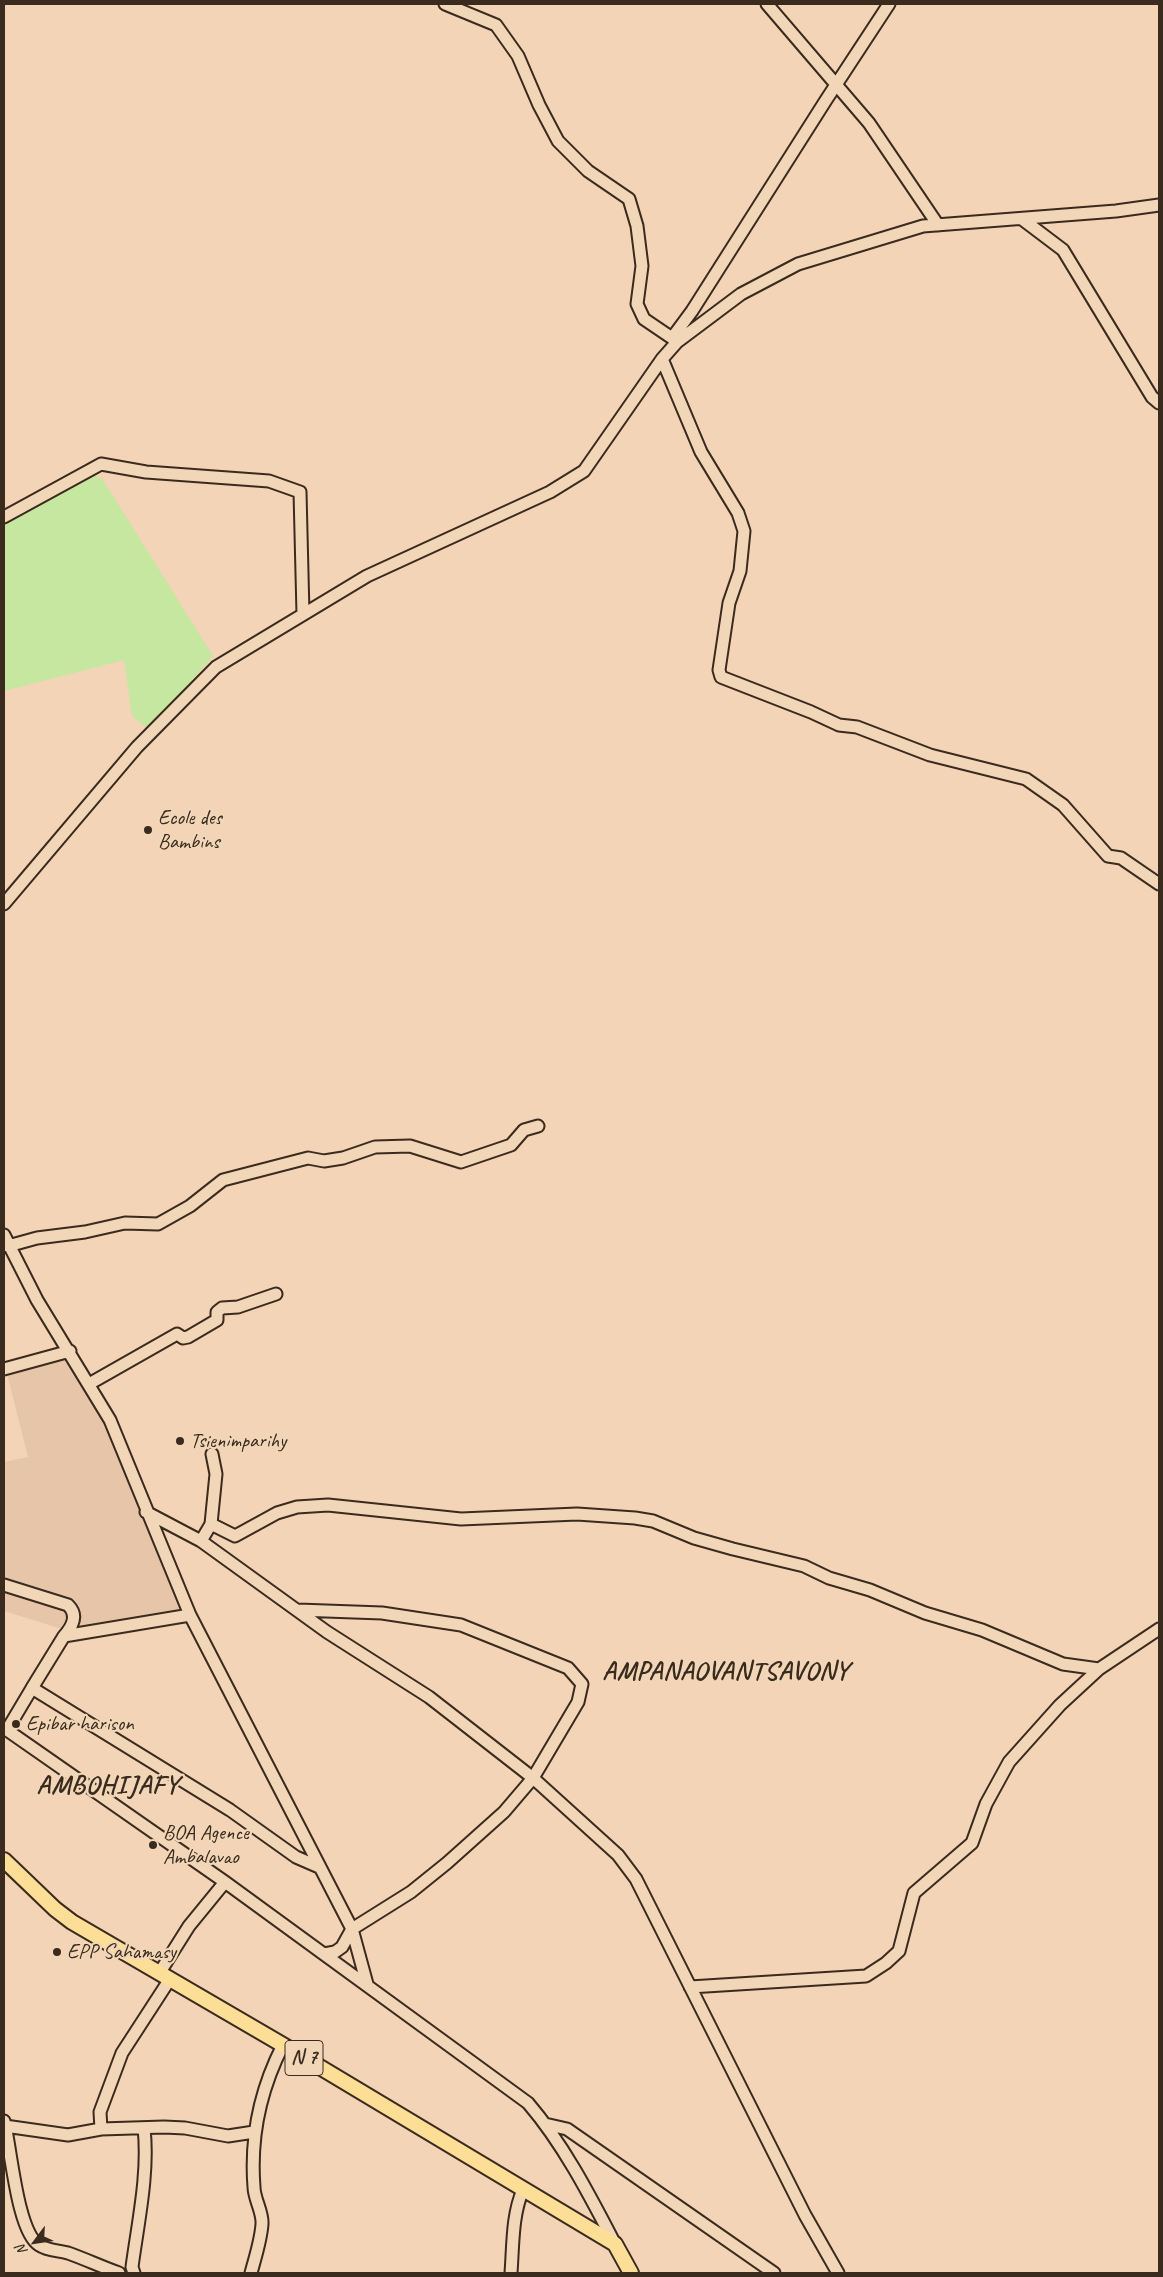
<!DOCTYPE html>
<style>
body{margin:0}
#map{position:relative;width:1163px;height:2277px;overflow:hidden;background:#f3d4b6;font-family:Caveat,sans-serif}
canvas{display:block}
.frame{position:absolute;inset:0;border:5px solid #3b2a1e;pointer-events:none}
.north{position:absolute;left:10px;top:2217px;width:50px;height:50px;-webkit-text-stroke:4px #f1d7b8;paint-order:stroke;rotate:239deg;font-size:14px;font-weight:700;line-height:20px;text-align:center;color:#3b2a1e}
.north::after{content:'';display:block;margin:auto;width:18px;height:22px;background:#3b2a1e;clip-path:polygon(50% 0,100% 100%,50% 72%,0 100%)}
</style>
<div id="map">
<canvas width="1163" height="2277"></canvas>
<div class="frame"></div>
<div class="north">N</div>
</div>
<script>
const context = document.querySelector('canvas').getContext('2d');
context.lineJoin = 'round';
function paint(path, color) {
  context.fillStyle = color;
  context.fill(path, 'evenodd');
}
function strokePath(path, color, width, dash) {
  context.strokeStyle = color;
  context.lineWidth = width;
  context.lineCap = dash ? 'butt' : 'round';
  context.setLineDash(dash || []);
  context.stroke(path);
}
function label(font, color, halo, rows, align = 'center') {
  context.font = font + ' Caveat,sans-serif';
  context.lineWidth = 4.5;
  context.setLineDash([]);
  context.textBaseline = 'middle';
  context.strokeStyle = halo;
  context.fillStyle = color;
  for (const [text, x, y, turn = 0] of rows) {
    context.save();
    context.translate(x, y);
    context.rotate((+turn || 0) * Math.PI / 180);
    context.textAlign = isNaN(turn) ? turn : align;
    if (halo) context.strokeText(text, 0, 0);
    context.fillText(text, 0, 0);
    context.restore();
  }
}
paint(new Path2D(`
 M69 1353 106 1418 184 1617 79 1631 62 1629 4 1611V1462L28 1457 7 1374Z`), '#e7c5a8');
paint(new Path2D(`
 M96 476 103 480 213 656 149 730 132 716 124 660 4 691V522L83 479Z`), '#c5e7a0');
const minor = new Path2D(`
 M445 4 496 25 518 56 539 105 558 141 588 171 629 199 637 226 642 266 637 304 644 319 672 338
 M767 4 869 123 938 225
 M1022 219 1063 250 1152 397 1159 403
 M677 342 672 338 692 311 826 100 889 4
 M662 359 701 452 738 513 744 531 740 571 729 603 719 670 721 677 811 712 839 725 857 727 930 755 1026 779 1063 805 1108 856 1121 858 1159 884
 M4 517 101 464 146 472 269 481 300 492 303 614
 M4 904 137 747 216 667 367 576 550 492 584 471 662 359 677 342 741 294 798 264 923 226 1116 211 1159 205
 M4 1235 37 1300 110 1420 190 1615 352 1929 367 1984
 M4 1245 8 1246 37 1238 85 1232 125 1223 158 1224 190 1206 223 1180 308 1158 324 1161 343 1158 375 1147 410 1146 461 1162 511 1145 524 1130 538 1126
 M4 1369 70 1351
 M89 1384 177 1334 183 1338 188 1337 217 1320V1312L222 1308 238 1307 276 1294
 M146 1512 201 1541 327 1632 429 1697 533 1778 618 1855 636 1879 805 2215 838 2273
 M211 1524 235 1536 277 1513 297 1507 328 1505 461 1519 577 1514 635 1518 653 1521 694 1538 733 1549 804 1566 829 1578 870 1590 925 1613 982 1630 1063 1664 1099 1669 1159 1629
 M201 1541 211 1524 216 1474 212 1454
 M4 1585 68 1605C78 1615 73 1626 64 1636
 M298 1610 382 1613 461 1625 568 1668 582 1684 578 1702 533 1778 504 1812 447 1863 411 1892 352 1929 342 1947 335 1952 324 1954
 M32 1688 64 1636 190 1615
 M4 1728 225 1882 528 2103C564 2145 590 2196 615 2244
 M4 1729 7 1730 32 1688 230 1810 296 1857 319 1867
 M160 1972 189 1926 225 1882
 M690 1987 866 1976 886 1963 899 1951 914 1893 972 1843 986 1804 1009 1762 1060 1705 1099 1669
 M4 2121C11 2147 17 2232 39 2245 48 2251 58 2250 68 2253 85 2259 102 2267 119 2273
 M545 2124 567 2129 774 2273
 M5 2126 68 2135 101 2129 164 2127 185 2128 228 2136 254 2132
 M101 2129 100 2112 122 2053 170 1979
 M134 2273 132 2267C138 2222 149 2173 144 2128
 M251 2273C255 2258 261 2240 262 2224 263 2212 254 2199 254 2187 250 2136 260 2090 283 2045
 M511 2273C513 2247 512 2214 523 2190`);
const major = new Path2D(`
 M4 1860 55 1909 72 1922 283 2045 615 2244 631 2273`);
strokePath(minor, '#3b2a1e', 15);
strokePath(major, '#3b2a1e', 18);
strokePath(minor, '#f1d7b8', 11);
strokePath(major, '#fdde96', 14);
for (const [x, y, r, color] of [
 [148,830,5,"#3b2a1e"],
 [180,1441,5,"#3b2a1e"],
 [16,1724,5,"#3b2a1e"],
 [153,1845,5,"#3b2a1e"],
 [57,1952,5,"#3b2a1e"]
]) {
  const dot = new Path2D();
  dot.arc(x, y, r, 0, 2 * Math.PI);
  context.fillStyle = color;
  context.fill(dot);
  strokePath(dot, '#f1d7b8', 2);
}
for (const [x, y, w] of [
 [304,2058,38]
]) {
  const box = new Path2D();
  box.roundRect(x - w / 2, y - 17.5, w, 35, 4);
  context.fillStyle = '#f1d7b8';
  context.fill(box);
  strokePath(box, '#3b2a1e', 1);
}
label('bold 20px', '#3b2a1e', null, [
 ["N 7",304,2058]
]);
label('21px', '#3b2a1e', '#f1d7b8', [
 ["Ecole des",158,818],
 ["Bambins",158,842],
 ["Tsienimparihy",190,1441],
 ["Epibar harison",26,1724],
 ["BOA Agence",163,1833],
 ["Ambalavao",163,1857],
 ["EPP Sahamasy",67,1952]
], 'left');
context.letterSpacing = '1px';
label('bold 26px', '#3b2a1e', '#f1d7b8', [
 ["AMPANAOVANTSAVONY",726,1672],
 ["AMBOHIJAFY",108,1786]
]);
context.letterSpacing = '0px';
</script>
